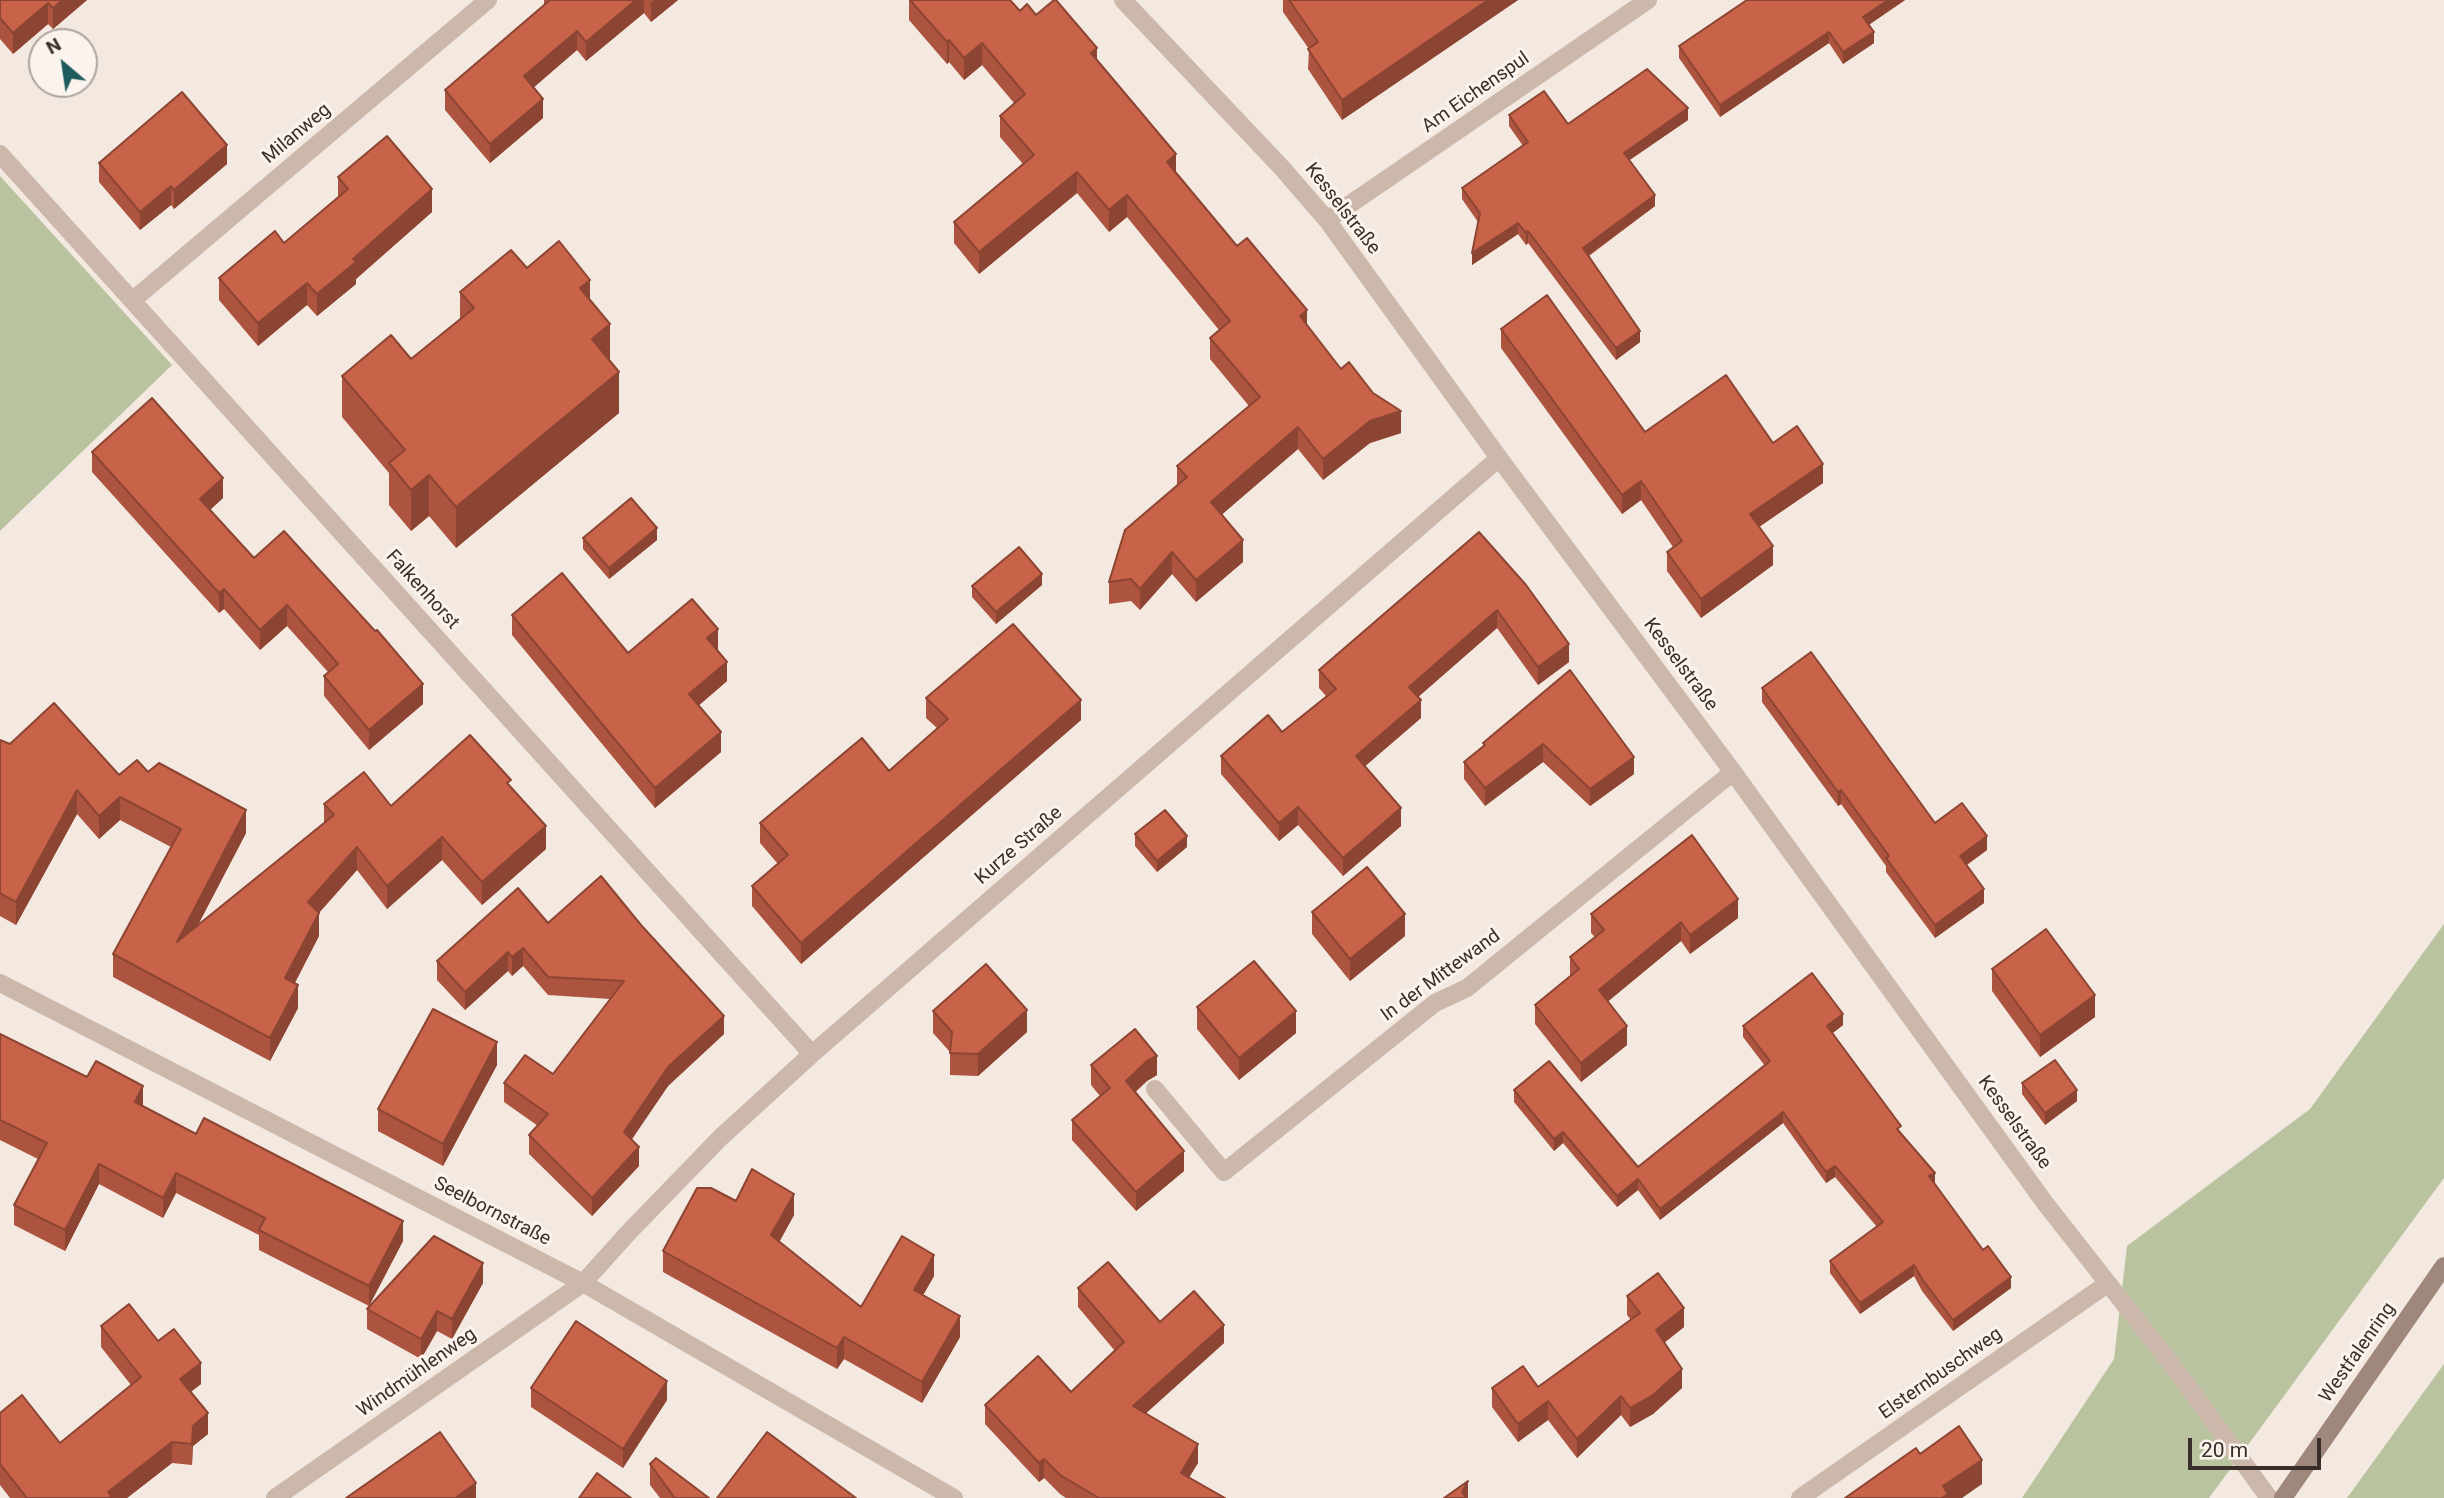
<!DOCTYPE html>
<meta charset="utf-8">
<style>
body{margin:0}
#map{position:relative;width:2444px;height:1498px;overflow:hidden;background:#f4e9e0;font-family:Roboto,sans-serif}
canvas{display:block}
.north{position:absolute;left:28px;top:28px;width:70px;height:70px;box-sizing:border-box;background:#fbf3ed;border:2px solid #aea49f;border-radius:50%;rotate:331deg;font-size:19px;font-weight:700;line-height:28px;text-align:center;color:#3a2e2a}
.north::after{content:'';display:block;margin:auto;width:24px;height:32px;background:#1e5c5d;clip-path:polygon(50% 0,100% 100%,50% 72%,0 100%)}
.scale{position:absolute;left:2188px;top:1438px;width:133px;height:32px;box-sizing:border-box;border:4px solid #3a2e2a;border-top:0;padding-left:9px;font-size:21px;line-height:24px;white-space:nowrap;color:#3a2e2a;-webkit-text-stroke:5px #fbf3ed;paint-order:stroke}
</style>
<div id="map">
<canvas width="2444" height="1498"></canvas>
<div class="north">N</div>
<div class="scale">20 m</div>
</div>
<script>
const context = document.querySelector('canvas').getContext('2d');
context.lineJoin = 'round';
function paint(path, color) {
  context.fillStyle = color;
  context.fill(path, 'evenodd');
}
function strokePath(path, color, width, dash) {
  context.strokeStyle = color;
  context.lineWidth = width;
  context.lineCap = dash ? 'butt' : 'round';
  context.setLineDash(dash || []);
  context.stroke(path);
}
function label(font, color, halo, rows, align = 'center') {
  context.font = font + ' Roboto,sans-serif';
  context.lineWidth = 6;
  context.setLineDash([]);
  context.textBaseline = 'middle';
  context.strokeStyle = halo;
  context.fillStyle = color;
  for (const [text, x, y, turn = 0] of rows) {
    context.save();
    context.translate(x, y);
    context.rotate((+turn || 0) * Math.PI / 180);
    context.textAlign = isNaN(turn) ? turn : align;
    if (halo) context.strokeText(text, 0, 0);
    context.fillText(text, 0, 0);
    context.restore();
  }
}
paint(new Path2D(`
 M0 176 172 365 0 531Z
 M2444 924V1178L2209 1498H2022L2114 1359 2127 1246 2310 1109Z
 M2444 1364V1498H2347Z`), '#b9c39f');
strokePath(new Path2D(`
 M1123 0 1282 168 1327 220 1499 458 1733 772 2045 1203 2179 1374 2269 1498
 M0 154 812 1054
 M1327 220 1648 0
 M133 300 488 0
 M0 983 583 1283 954 1498
 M1155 1089 1224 1172 1435 1003 1467 988 1733 772
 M275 1498 583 1283 628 1233 720 1138 812 1054 1499 458
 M1800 1498 2107 1284`), '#ccb8ab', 18);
strokePath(new Path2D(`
 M2283 1498 2444 1266`), '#a0877c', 18);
paint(new Path2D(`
 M0 0H87L53 29 48 24 13 54 0 39Z
 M544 0H678L651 22 644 13 586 61 577 50 533 87 543 118 490 163 445 110V90L544 6Z
 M909 0H1010L1020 11 1036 15 1097 60 1176 172 1237 246 1307 325 1341 369 1401 433 1370 443 1323 480 1298 449 1222 514 1243 562 1196 602 1172 574 1140 610 1131 601 1109 604V582L1177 485V466L1249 406 1210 359V338L1219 330 1127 217 1109 232 1077 193 979 274 954 243V222L1023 164 1000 137V116L1014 103 982 65 964 80 949 62 947 64 909 20Z
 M1283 0H1518L1342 120 1308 69 1309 49 1283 12Z
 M1747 0H1905L1868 25 1874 43 1843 64 1829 43 1720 117 1679 58V46Z
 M1509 115 1568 124 1688 120 1629 160 1655 206 1589 256 1640 342 1616 360 1528 243 1526 245 1518 234 1472 265 1478 222 1462 199V188L1523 146 1509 126Z
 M99 163 227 164 174 209 171 205 140 230 99 182Z
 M338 177 432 212 356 279V284L317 316 307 305 258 346 219 300V278L284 243 338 197Z
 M527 268 590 300 610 361 619 413 456 548 429 516 411 531 389 505V473L342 417V376L411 359 460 319V292Z
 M1501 329 1645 432 1773 443 1823 483 1759 527 1773 565 1701 618 1667 571V552L1673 547 1641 500 1622 514 1501 348Z
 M92 452 223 498 210 510 254 558 423 704 369 750 324 696V676L328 672 287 626 260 650 224 609 219 613 92 472Z
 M1479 532 1569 662 1538 685 1497 628 1418 697 1421 718 1365 766 1401 826 1343 876 1298 825 1279 841 1221 774V756L1282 732 1326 696 1319 688V670Z
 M583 538 657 540 609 579 583 549Z
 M1042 585 996 624 972 597V586Z
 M512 615 628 653 718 649 717 650 727 681 699 705 721 752 655 808 512 635Z
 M1570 670 1634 774 1590 806 1543 762 1485 806 1464 779V762L1483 746V743Z
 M1762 688 1935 823 1987 850 1967 865 1984 903 1935 938 1886 872V866L1841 804 1838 806 1762 702Z
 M926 698 1081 720 801 964 752 906V886L778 864 760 843V823L889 771 937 728 926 718Z
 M0 740 10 744 119 775 148 772 246 833 198 925 324 823V804L391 806 511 787 546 849 482 905 442 860 387 909 357 870 319 913V936L295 983 298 1008 270 1061 113 977V954L171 847 120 820 99 839 77 814 16 925 0 916Z
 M1135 834 1187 847 1157 872 1135 846Z
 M1312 912 1405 936 1350 981 1312 934Z
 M1591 914 1738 918 1690 954 1681 941 1608 1001 1627 1045 1581 1082 1535 1024V1005L1570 976V957L1595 937 1591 933Z
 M548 923 724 1034 668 1086 631 1140 639 1166 592 1216 529 1154V1135L538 1126 504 1102V1083L553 1074 610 999 548 995 523 966 512 976 508 971 465 1010 437 980V961Z
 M1992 969 2095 1017 2040 1057 1992 991Z
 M1197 1007 1296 1033 1239 1080 1197 1029Z
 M933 1011 1027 1032 978 1076 950 1075V1052L933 1033Z
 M1843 1025 1833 1033 1935 1184 2011 1288 1953 1331 1922 1291 1914 1276 1860 1314 1830 1273V1261L1877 1227 1835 1177 1826 1183 1783 1123 1660 1220 1638 1190 1617 1207 1563 1143 1554 1151 1514 1102V1090L1638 1167 1765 1066 1743 1037V1026Z
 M0 1034 143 1106 403 1241 369 1306 259 1250V1235L176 1193 163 1218 99 1184 65 1251 14 1225V1205L38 1159 0 1140Z
 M497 1065 443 1166 378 1131V1109Z
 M1091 1065 1157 1075 1147 1081 1135 1092 1184 1171 1136 1211 1072 1140V1120L1100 1096 1091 1085Z
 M2022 1083 2077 1101 2045 1125 2022 1094Z
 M736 1201 794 1215 779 1242 861 1307 934 1276 923 1295 960 1337 922 1403 844 1359 837 1369 663 1272V1251Z
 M483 1283 452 1339 437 1331 421 1359 367 1329V1309Z
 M1078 1288 1160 1322 1224 1343 1146 1413 1198 1463 1189 1477 1225 1498H1066L1060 1494 1044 1478 1039 1482 985 1424V1405L1071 1392 1115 1351 1078 1307Z
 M1627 1296 1684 1327 1664 1343 1682 1388 1653 1414 1630 1427 1621 1415 1577 1458 1548 1420 1518 1442 1492 1407V1388L1538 1387 1631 1320 1627 1315Z
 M101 1326 158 1341 201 1384 191 1392 208 1434 193 1446 192 1465 172 1463 127 1498H10L0 1485V1413L60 1443 131 1385 101 1347Z
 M531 1388 667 1400 623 1468 531 1407Z
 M650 1464 709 1498H660L650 1485Z`), '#ac543f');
paint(new Path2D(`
 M63 0H87L53 29V8Z
 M636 0H644V13L586 61V42Z
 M655 0H678L651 22V3Z
 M1488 0H1518L1342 120V100Z
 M1888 0H1905L1863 29V17Z
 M48 3V24L13 54V33Z
 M577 31V50L524 96V76Z
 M1829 32V43L1720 117V105Z
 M1874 32V43L1843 64V52Z
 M949 40V62L947 64V42Z
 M982 43V65L964 80V58Z
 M1097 48V70L1091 53Z
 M543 99V118L490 163V144Z
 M1688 108V120L1624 164V153Z
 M227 145V164L174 209V190Z
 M1176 154V176L1167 162Z
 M1077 172V193L979 274V252Z
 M171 186V205L140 230V212Z
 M432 189V212L356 279V284L317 316V294L353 259Z
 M1127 195V217L1109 232V210Z
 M1655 195V206L1583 259V248Z
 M1518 223V234L1472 265V253Z
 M1528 231V243L1526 245V233Z
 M590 280V321L580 288Z
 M307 283V305L258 346V323Z
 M1307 310V332L1300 316Z
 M610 324V365L592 339Z
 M1640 331V342L1616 360V348Z
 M619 372V413L456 548V507Z
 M1401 411V433L1370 443 1323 480V459L1370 421Z
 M1298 427V449L1211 524V502Z
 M1823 464V483L1750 533V514Z
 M429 475V516L411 531V490Z
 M223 478V498L200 519V499Z
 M1641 481V500L1622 514V495Z
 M657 528V540L609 579V568Z
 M1243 540V562L1196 602V580Z
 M1773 546V565L1701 618V599Z
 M1172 552V574L1140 610V589Z
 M1042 574V585L996 624V612Z
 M224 589V609L219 613V593Z
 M287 605V626L260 650V630Z
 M1497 610V628L1409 705V687Z
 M718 629V649L707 658V638Z
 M1569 644V662L1538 685V667Z
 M727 662V681L689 714V694Z
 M423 684V704L369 750V730Z
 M1081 700V720L801 964V943Z
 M1421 700V718L1356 774V756Z
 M721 732V752L655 808V788Z
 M1543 744V762L1485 806V788Z
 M1634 757V774L1590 806V789Z
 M77 790V814L16 925V902Z
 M1841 790V804L1838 806V792Z
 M120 797V820L99 839V816Z
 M1298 807V825L1279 841V823Z
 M1401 808V826L1343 876V858Z
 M246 810V833L177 965V942Z
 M546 826V849L482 905V882Z
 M1187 836V847L1157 872V861Z
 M1987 836V850L1960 869V856Z
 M442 837V860L387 909V886Z
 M357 847V870L308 925V902Z
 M1984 889V903L1935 938V925Z
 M1738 899V918L1690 954V935Z
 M319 913V936L285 1001V978Z
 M1405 914V936L1350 981V959Z
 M1681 922V941L1599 1009V990Z
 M523 948V966L512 976V957Z
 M508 952V971L465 1010V992Z
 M298 985V1008L270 1061V1038Z
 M2095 995V1017L2040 1057V1035Z
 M1027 1010V1032L978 1076V1054Z
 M1296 1011V1033L1239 1080V1058Z
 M1843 1014V1025L1827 1037V1026Z
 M724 1016V1034L668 1086 624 1151V1132L668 1067Z
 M1627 1026V1045L1581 1082V1063Z
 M497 1042V1065L443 1166V1144Z
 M1157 1056V1075L1147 1081 1126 1101V1081L1147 1061Z
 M143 1086V1106L135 1102Z
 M2077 1090V1101L2045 1125V1113Z
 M1783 1112V1123L1660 1220V1209Z
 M1563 1132V1143L1554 1151V1139Z
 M639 1147V1166L592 1216V1198Z
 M1184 1151V1171L1136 1211V1192Z
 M99 1164V1184L65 1251V1230Z
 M1835 1166V1177L1826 1183V1172Z
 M176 1173V1193L163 1218V1198Z
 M1935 1173V1184L1929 1176Z
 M1638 1179V1190L1617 1207V1196Z
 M794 1194V1215L771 1257V1235Z
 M403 1221V1241L369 1306V1286Z
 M934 1255V1276L914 1311V1290Z
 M483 1263V1283L452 1339V1319Z
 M1914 1265V1276L1860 1314V1303Z
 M2011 1277V1288L1953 1331V1320Z
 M1684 1308V1327L1656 1349V1330Z
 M437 1311V1331L421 1359V1339Z
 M960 1316V1337L922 1403V1382Z
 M1224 1325V1343L1133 1425V1406Z
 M844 1337V1359L837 1369V1348Z
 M201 1363V1384L180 1399V1379Z
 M1682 1369V1388L1653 1414 1630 1427V1408Z
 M667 1381V1400L623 1468V1449Z
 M1621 1396V1415L1577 1458V1439Z
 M1548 1401V1420L1518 1442V1424Z
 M208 1413V1434L193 1446 192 1465 193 1426Z
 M172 1442V1463L127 1498H108V1492Z
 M1198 1444V1463L1181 1491V1473Z
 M1044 1459V1478L1039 1482V1463Z
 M1982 1460V1484L1962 1498H1942L1943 1486Z
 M1468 1481V1498H1462V1492Z
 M476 1483V1498H455Z`), '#8c4533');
const building = new Path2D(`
 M0 0H63L53 8 48 3 13 33 0 18Z
 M550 0H636L586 42 577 31 524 76 543 99 490 144 445 90Z
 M910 0H1010L1020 11 1027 4 1036 15 1054 0H1056L1097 48 1091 53 1176 154 1167 162 1237 246 1247 238 1307 310 1300 316 1341 369 1349 362 1373 393 1401 411 1370 421 1323 459 1298 427 1211 502 1243 540 1196 580 1172 552 1140 589 1131 579 1109 582 1125 530 1187 477 1177 466 1260 397 1210 338 1230 321 1127 195 1109 210 1077 172 979 252 954 222 1034 155 1000 116 1025 94 982 43 964 58 949 40 947 42Z
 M1289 0H1488L1342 100 1308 49 1318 42Z
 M1747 0H1888L1863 17 1874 32 1843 52 1829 32 1720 105 1679 46Z
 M1647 69 1688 108 1624 153 1655 195 1583 248 1640 331 1616 348 1528 231 1526 233 1518 223 1472 253 1480 213 1462 188 1528 142 1509 115 1544 91 1568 124Z
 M182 92 227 145 174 190 171 186 140 212 99 163Z
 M387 136 432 189 353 259 356 262 317 294 307 283 258 323 219 278 275 231 284 243 348 189 338 177Z
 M559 241 590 280 580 288 610 324 592 339 619 372 456 507 429 475 411 490 389 463 405 450 342 376 391 335 411 359 474 308 460 292 511 250 527 268Z
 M1547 295 1645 432 1726 375 1773 443 1797 426 1823 464 1750 514 1773 546 1701 599 1667 552 1682 541 1641 481 1622 495 1501 329Z
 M152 398 223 478 200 499 254 558 284 531 375 631 377 630 423 684 369 730 324 676 338 664 287 605 260 630 224 589 219 593 92 452Z
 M631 498 657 528 609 568 583 538Z
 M1479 532 1526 585 1569 644 1538 667 1497 610 1409 687 1421 700 1356 756 1401 808 1343 858 1298 807 1279 823 1221 756 1268 715 1282 732 1336 689 1319 670Z
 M1019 547 1042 574 996 612 972 586Z
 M562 573 628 653 692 599 718 629 707 638 727 662 689 694 721 732 655 788 512 615Z
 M1013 624 1081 700 801 943 752 886 788 855 760 823 862 738 889 771 948 719 926 698Z
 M1811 652 1935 823 1962 803 1987 836 1960 856 1984 889 1935 925 1886 858 1889 856 1841 790 1838 792 1762 688Z
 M1570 670 1634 757 1590 789 1543 744 1485 788 1464 762 1485 745 1483 743Z
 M54 703 119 775 137 760 148 772 159 763 246 810 177 942 334 815 324 804 364 772 391 806 470 735 511 780 507 783 546 826 482 882 442 837 387 886 357 847 308 902 319 913 285 978 298 985 270 1038 113 954 181 829 120 797 99 816 77 790 16 902 0 893V740L10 744Z
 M1165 810 1187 836 1157 861 1135 834Z
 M1692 835 1738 899 1690 935 1681 922 1599 990 1627 1026 1581 1063 1535 1005 1579 969 1570 957 1604 930 1591 914Z
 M1367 867 1405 914 1350 959 1312 912Z
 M601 876 641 925 724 1016 668 1067 624 1132 639 1147 592 1198 529 1135 548 1114 504 1083 525 1055 553 1074 624 981 548 977 523 948 512 957 508 952 465 992 437 961 518 888 548 923Z
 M2046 929 2095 995 2040 1035 1992 969Z
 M1254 961 1296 1011 1239 1058 1197 1007Z
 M986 964 1027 1010 978 1054 950 1053 952 1032 933 1011Z
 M1812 973 1843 1014 1827 1026 1901 1126 1897 1129 1935 1173 1929 1176 1983 1250 1988 1246 2011 1277 1953 1320 1922 1279 1914 1265 1860 1303 1830 1261 1883 1222 1835 1166 1826 1172 1783 1112 1660 1209 1638 1179 1617 1196 1563 1132 1554 1139 1514 1090 1549 1061 1638 1167 1770 1061 1743 1026Z
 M433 1009 497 1042 443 1144 378 1109Z
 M1135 1029 1157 1056 1147 1061 1126 1081 1184 1151 1136 1192 1072 1120 1110 1088 1091 1065Z
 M0 1034 87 1077 96 1061 143 1086 135 1102 196 1134 204 1118 403 1221 369 1286 259 1230 265 1218 176 1173 163 1198 99 1164 65 1230 14 1205 47 1143 0 1120Z
 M2055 1060 2077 1090 2045 1113 2022 1083Z
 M752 1169 794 1194 771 1235 861 1307 902 1236 934 1255 914 1290 960 1316 922 1382 844 1337 837 1348 663 1251 697 1188H711L736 1201Z
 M434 1236 483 1263 452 1319 437 1311 421 1339 367 1309Z
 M1108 1262 1160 1322 1194 1291 1224 1325 1133 1406 1198 1444 1181 1473 1225 1498H1099L1060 1475 1044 1459 1039 1463 985 1405 1038 1356 1071 1392 1124 1342 1078 1288Z
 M1658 1273 1684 1308 1656 1330 1682 1369 1653 1395 1630 1408 1621 1396 1577 1439 1548 1401 1518 1424 1492 1388 1523 1366 1538 1387 1640 1313 1627 1296Z
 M129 1304 158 1341 174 1329 201 1363 180 1379 208 1413 193 1426 192 1444 172 1442 108 1492 111 1496 109 1498H27L0 1464V1413L22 1395 60 1443 141 1377 101 1326Z
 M576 1321 667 1381 623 1449 531 1388Z
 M1959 1426 1982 1460 1943 1486 1948 1494 1942 1498H1845L1916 1448 1920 1454Z
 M440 1432 476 1483 455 1498H346Z
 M767 1432 856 1498H717Z
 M656 1458 709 1498H673L674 1497 650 1464Z
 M597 1473 631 1498H579Z
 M1468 1481 1462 1492 1466 1498H1444Z`);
paint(building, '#c86249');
strokePath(building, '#8c4533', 2);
label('19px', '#3a2e2a', '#fbf3ed', [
 ["Am Eichenspul",1476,93,-35],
 ["Milanweg",297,134,-40],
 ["Kesselstraße",1342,209,52],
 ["Falkenhorst",422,590,48],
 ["Kesselstraße",1680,665,53],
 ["Kurze Straße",1019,846,-41],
 ["In der Mittewand",1441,976,-36],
 ["Kesselstraße",2014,1123,54],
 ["Seelbornstraße",492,1212,27],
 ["Westfalenring",2358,1353,-55],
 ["Windmühlenweg",417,1373,-35],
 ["Elsternbuschweg",1941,1374,-35]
]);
</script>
